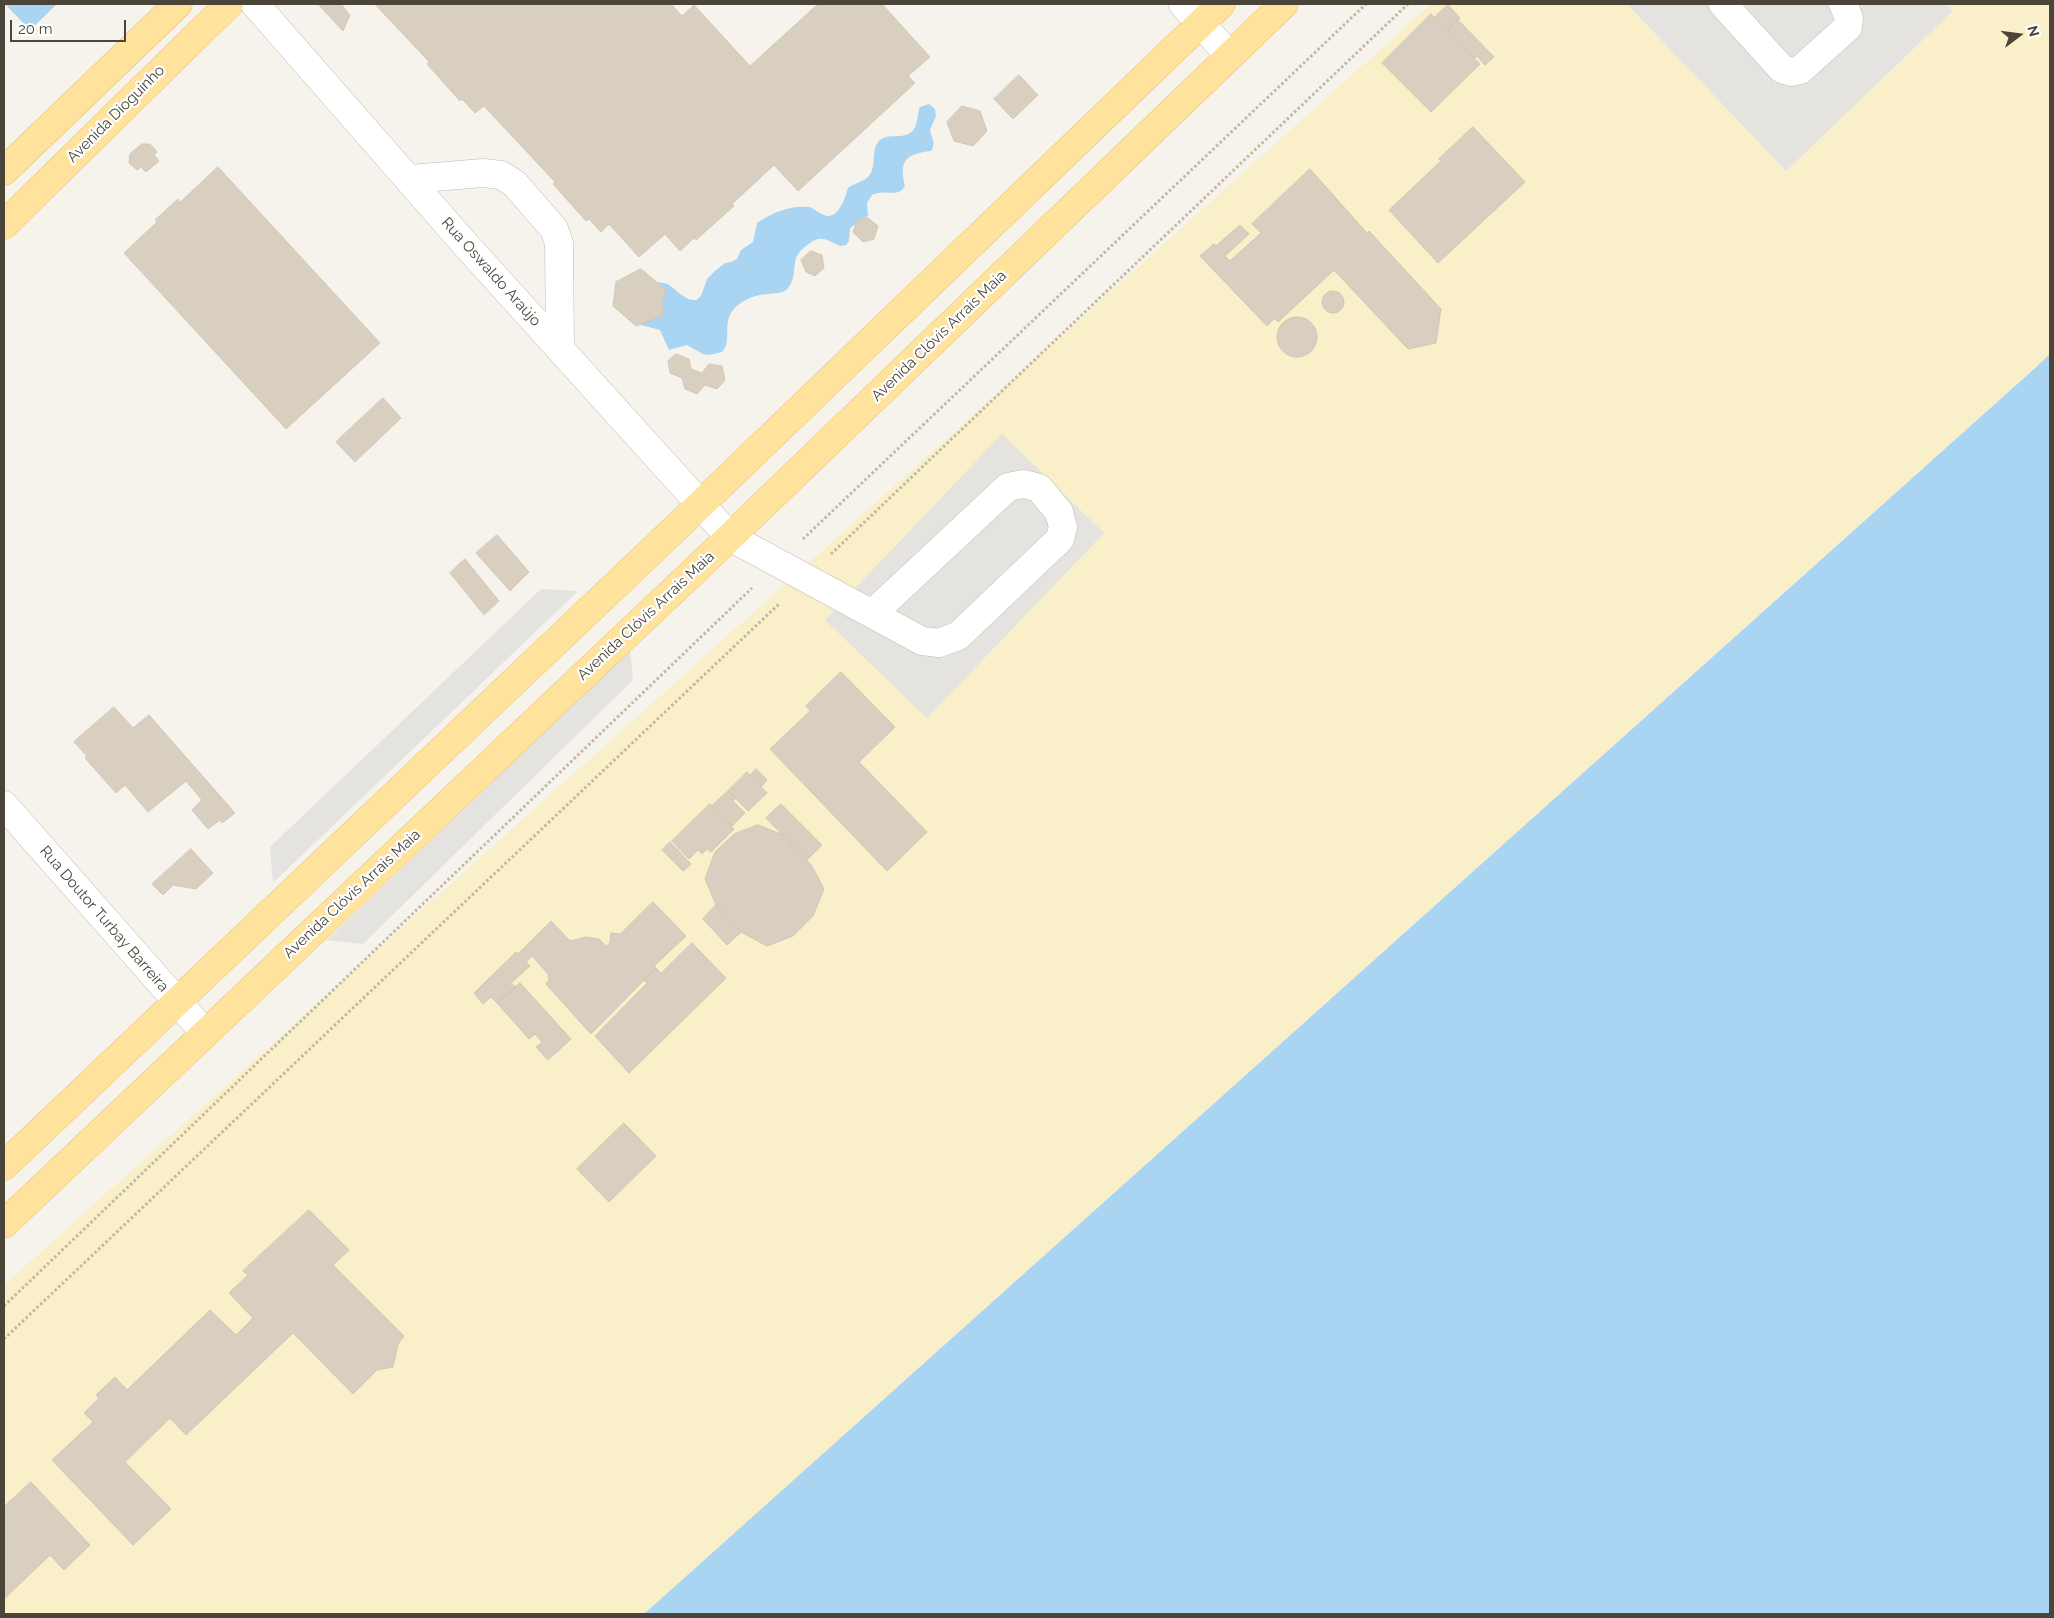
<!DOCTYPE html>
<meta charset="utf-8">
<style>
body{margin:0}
#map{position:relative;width:2054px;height:1618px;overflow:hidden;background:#f6f3ec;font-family:Raleway,sans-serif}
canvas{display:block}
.frame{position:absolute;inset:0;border:5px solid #4b4439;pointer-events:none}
.north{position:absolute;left:1994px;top:10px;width:50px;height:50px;-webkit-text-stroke:4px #fff;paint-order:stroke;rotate:75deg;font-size:14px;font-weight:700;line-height:20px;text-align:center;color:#4b4439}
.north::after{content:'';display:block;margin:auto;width:18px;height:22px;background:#4b4439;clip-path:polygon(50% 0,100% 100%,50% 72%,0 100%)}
.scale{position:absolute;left:10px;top:20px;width:116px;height:22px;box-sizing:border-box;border:2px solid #4b4439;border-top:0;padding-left:6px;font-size:15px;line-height:18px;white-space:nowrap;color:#4b4439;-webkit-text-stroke:4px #fff;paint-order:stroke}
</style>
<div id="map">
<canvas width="2054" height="1618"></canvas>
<div class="frame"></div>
<div class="north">N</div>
<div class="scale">20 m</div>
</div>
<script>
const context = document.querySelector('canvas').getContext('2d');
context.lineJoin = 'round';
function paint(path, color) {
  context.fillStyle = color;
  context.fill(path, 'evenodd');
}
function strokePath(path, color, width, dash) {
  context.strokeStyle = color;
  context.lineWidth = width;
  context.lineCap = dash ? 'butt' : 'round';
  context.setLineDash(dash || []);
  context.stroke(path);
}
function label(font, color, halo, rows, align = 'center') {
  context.font = font + ' Raleway,sans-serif';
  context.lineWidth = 4.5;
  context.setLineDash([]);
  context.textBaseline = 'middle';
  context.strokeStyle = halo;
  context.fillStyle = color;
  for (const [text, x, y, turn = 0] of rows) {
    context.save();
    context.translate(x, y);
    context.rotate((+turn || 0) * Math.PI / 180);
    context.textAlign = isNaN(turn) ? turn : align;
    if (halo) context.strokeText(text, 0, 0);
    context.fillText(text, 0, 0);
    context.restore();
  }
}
paint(new Path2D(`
 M1431 4H1627L1786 171 1953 11 1946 4H2050V354L644 1614H4V1285Z`), '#f9efc9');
paint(new Path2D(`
 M1627 4H1946L1953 11 1786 171Z
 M1002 434 1104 533 927 718 825 620Z
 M541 589 578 591 273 883 270 847Z
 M630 650 633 680 363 944 327 940Z`), '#e5e3e0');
paint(new Path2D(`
 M5 4H57L30 30Z
 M929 104 935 109 936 116 930 130C931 138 937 143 931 151 905 154 899 161 905 186 897 199 886 188 872 195L867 203 868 216 850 228 849 241 846 245 840 246C825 239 820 234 806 246 802 249 798 253 796 258 793 269 796 281 786 290 780 294 774 293 767 294 753 295 739 301 731 313 723 326 732 341 722 352L709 355 703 354 687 345 669 350 660 330 641 325 656 283C673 279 679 301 696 300L701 296 707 279 715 271 725 263 731 262 737 259 741 250 753 242 757 223C771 213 791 205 809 207 814 208 817 212 822 214 838 223 845 198 848 188 854 183 863 182 868 177 878 166 870 150 879 141 889 131 905 142 914 129 918 123 917 114 920 107Z
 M2050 354V1614H644L2034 369Z`), '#a9d4f2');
const building = new Path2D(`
 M321 4H341L350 15 343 31 319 5Z
 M375 4H671L682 16 694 5 750 66 818 4H882L930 57 908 76 915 83 798 191 774 165 732 204 734 206 696 240 694 238 680 251 665 234 639 257 609 224 601 232 589 219 586 221 553 184 555 182 484 106 475 113 462 99 460 101 427 64 429 62Z
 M1448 5 1460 18 1448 30 1435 17Z
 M1431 14 1480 64 1431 112 1382 63Z
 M1458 20 1494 57 1485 65 1477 56 1475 58 1448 30Z
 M1019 75 1038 95 1013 119 994 99Z
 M962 106 980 111 987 131 973 146 954 141 947 122Z
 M1473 127 1525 182 1438 263 1389 210 1441 161 1439 159Z
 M142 144H150L157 152 154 155 159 161 146 172 141 167 137 170 129 163 130 154Z
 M218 167 380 343 286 429 124 253 157 222 155 220 178 199 180 202Z
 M1310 169 1367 233 1369 231 1441 309 1436 343 1408 349 1334 270 1278 322 1275 318 1267 326 1200 256 1214 244 1216 246 1240 225 1249 234 1225 256 1230 261 1261 233 1252 224Z
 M868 218 878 226 874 239 863 242 853 232 857 221Z
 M811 251 822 255 824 268 815 276 806 272 801 260Z
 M641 269 665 289 662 316 636 326 613 306 616 282Z
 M1322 302a11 11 0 1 1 22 0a11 11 0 1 1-22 0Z
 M1277 337a20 20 0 1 1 40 0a20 20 0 1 1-40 0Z
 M676 354 689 359 691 369 702 373 709 364 722 366 725 380 717 389 705 385 697 394 685 389 682 378 670 373 668 361Z
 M383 398 401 418 355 462 336 442Z
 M497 535 529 572 510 591 476 553Z
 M465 559 499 601 484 615 450 573Z
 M841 672 895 727 859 762 927 832 887 871 770 749 810 711 806 706Z
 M114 707 133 728 149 715 235 813 222 823 220 820 208 829 192 810 202 800 186 781 148 812 125 785 116 793 85 758 87 756 74 742Z
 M756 769 767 780 761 787 750 776Z
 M747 772 767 793 748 811 728 791Z
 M728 791 736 798 733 801 745 813 732 826 712 806Z
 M710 804 734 829 711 852 707 849 702 854 698 850 689 859 672 841Z
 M781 804 822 845 807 860 766 818Z
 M758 825 783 835 812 866 824 889 813 916 793 936 767 946 741 932 716 905 705 879 715 852 734 834Z
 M670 842 691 864 683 871 662 850Z
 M191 849 213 873 196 889 173 885 163 895 152 884Z
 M653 902 686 936 654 966 656 968 591 1034 546 984 549 980 548 974 532 956 526 962 530 966 511 983 516 987 497 1003 491 997 483 1004 474 993 516 952 518 954 551 921 570 941 586 937 599 939 606 946 610 943 611 933 620 934Z
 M716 905 741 932 727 945 703 919Z
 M692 943 726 978 629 1073 595 1036 647 983 644 980 656 968 661 973Z
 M520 983 571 1039 548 1060 536 1047 542 1042 535 1034 529 1039 497 1003Z
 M624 1123 656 1156 609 1202 577 1169Z
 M309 1210 349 1250 333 1265 404 1336 398 1344 393 1367 377 1370 353 1394 293 1333 186 1435 170 1418 125 1462 171 1509 133 1545 52 1460 93 1422 84 1413 99 1398 96 1395 115 1377 127 1390 210 1310 236 1335 253 1318 229 1293 248 1275 243 1271Z
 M31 1482 90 1545 64 1570 50 1555 4 1599V1507Z`);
paint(building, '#d8cfc1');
strokePath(building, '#d3c7b4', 1);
const minor = new Path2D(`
 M255 4 465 244 730 537 922 641 939 643 958 636 1060 539 1063 527 1059 512 1039 488 1024 484 1008 487 872 614
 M1183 4 1230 56
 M1723 4 1782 69 1792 72 1800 70 1848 27 1849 18 1843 4
 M410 179 483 173 501 175 515 184 554 229 559 243 560 348
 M4 805 205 1033`);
const major = new Path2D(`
 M4 171 178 4
 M4 225 229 4
 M4 1166 701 504 1221 4
 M4 1224 730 537 1284 4`);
strokePath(minor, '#c2bbae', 29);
strokePath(major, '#e6c16a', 29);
strokePath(new Path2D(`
 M803 539 1366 4
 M831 554 1408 4
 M4 1306 752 588
 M4 1339 780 603`), '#c4b79f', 3, [2.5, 2.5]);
strokePath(minor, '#fff', 28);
strokePath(major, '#ffe39c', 28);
label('15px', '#4b4439', '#fff', [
 ["Avenida Dioguinho",116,114,-45],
 ["Rua Oswaldo Araújo",491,272,48],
 ["Avenida Clóvis Arrais Maia",939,336,-44],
 ["Avenida Clóvis Arrais Maia",646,616,-43],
 ["Avenida Clóvis Arrais Maia",352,894,-43],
 ["Rua Doutor Turbay Barreira",104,919,49]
]);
</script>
